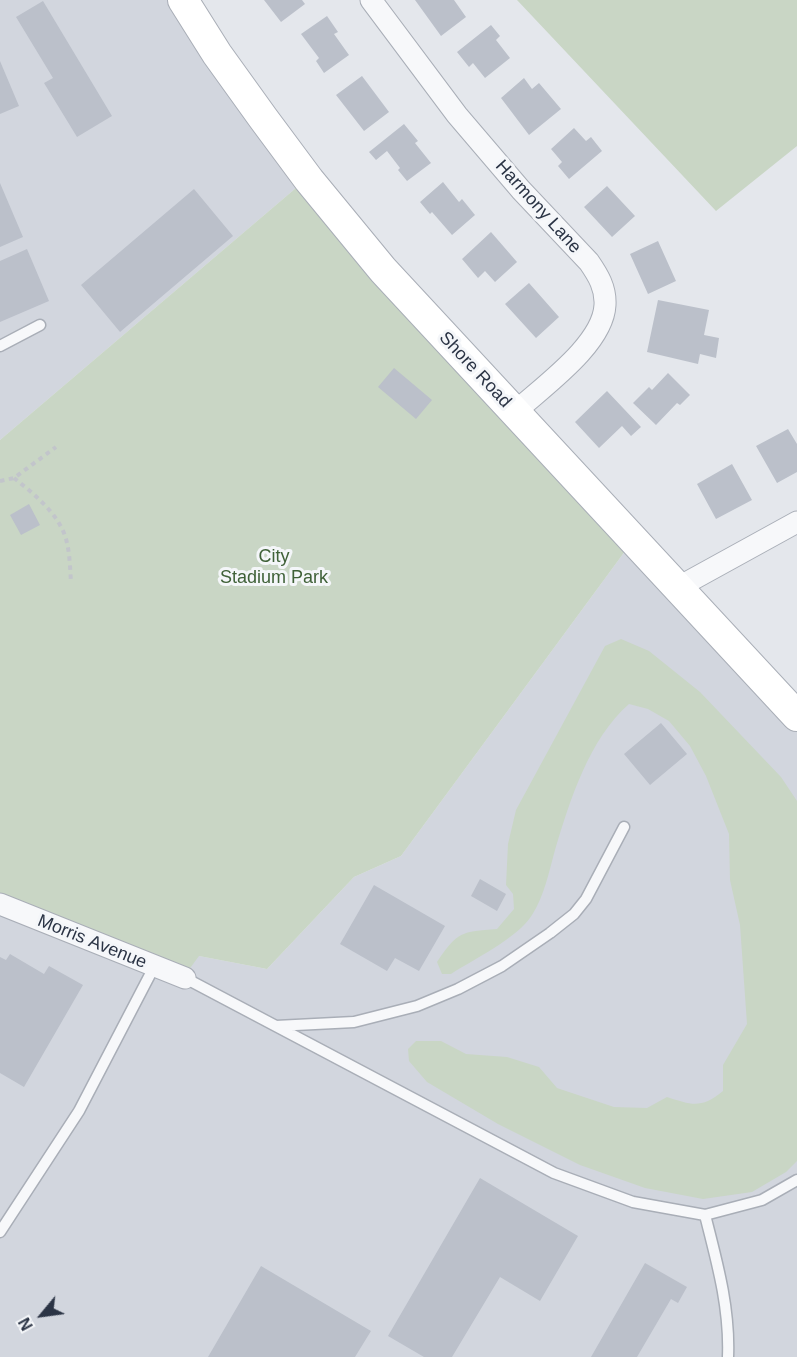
<!DOCTYPE html>
<style>
body{margin:0}
#map{position:relative;width:797px;height:1357px;overflow:hidden;background:#e4e7ec;font-family:Helvetica,sans-serif}
canvas{display:block}
.north{position:absolute;left:12px;top:1285px;width:60px;height:60px;-webkit-text-stroke:4px #f4f6f9;paint-order:stroke;rotate:241deg;font-size:16px;font-weight:700;line-height:24px;text-align:center;color:#2b3445}
.north::after{content:'';display:block;margin:auto;width:21px;height:27px;background:#2b3445;clip-path:polygon(50% 0,100% 100%,50% 72%,0 100%)}
</style>
<div id="map">
<canvas width="797" height="1357"></canvas>
<div class="north">N</div>
</div>
<script>
const context = document.querySelector('canvas').getContext('2d');
context.lineJoin = 'round';
function paint(path, color) {
  context.fillStyle = color;
  context.fill(path, 'evenodd');
}
function strokePath(path, color, width, dash) {
  context.strokeStyle = color;
  context.lineWidth = width;
  context.lineCap = dash ? 'butt' : 'round';
  context.setLineDash(dash || []);
  context.stroke(path);
}
function label(font, color, halo, rows, align = 'center') {
  context.font = font + ' Helvetica,sans-serif';
  context.lineWidth = 6;
  context.setLineDash([]);
  context.textBaseline = 'middle';
  context.strokeStyle = halo;
  context.fillStyle = color;
  for (const [text, x, y, turn = 0] of rows) {
    context.save();
    context.translate(x, y);
    context.rotate((+turn || 0) * Math.PI / 180);
    context.textAlign = isNaN(turn) ? turn : align;
    if (halo) context.strokeText(text, 0, 0);
    context.fillText(text, 0, 0);
    context.restore();
  }
}
paint(new Path2D(`
 M0 0H183L310 176 0 440Z
 M634 539 797 715V1357H0V906L199 956 267 969 354 877 401 856Z`), '#d2d6de');
paint(new Path2D(`
 M517 0H797V146L716 211Z
 M310 176 634 539 401 856 354 877 267 969 199 956 185 975 0 906V440Z
 M621 639 649 651 700 692 781 777 797 801V1161L786 1172 752 1192 703 1199 645 1188 580 1165 498 1124 427 1082 409 1061 408 1049 416 1041H441L466 1054 507 1057 539 1067 557 1088 614 1107 647 1108 667 1097C692 1105 701 1109 723 1091V1065L747 1024 740 925 730 880 729 834 706 776 690 746 669 721 648 709 629 704C589 739 570 800 555 850 549 872 544 896 532 915 518 938 474 959 451 974H442L437 962C458 931 461 932 497 929L514 909 513 894 506 885 508 844 516 810 605 646Z`), '#c9d6c5');
paint(new Path2D(`
 M264 0H302L305 4 281 22Z
 M415 0H454L466 17 441 36Z
 M43 1 112 116 77 137 44 83 53 78 16 17Z
 M327 16 338 32 334 34 349 55 324 73 316 61 319 58 301 34Z
 M491 25 500 36 496 40 510 58 485 78 473 63 469 67 457 52Z
 M0 61 19 106 0 114Z
 M362 76 389 112 364 131 336 95Z
 M524 78 532 89 539 83 561 109 529 135 501 98Z
 M404 124 418 141 415 143 431 163 407 181 398 170 400 168 387 151 376 160 369 152Z
 M574 128 586 141 591 137 602 151 569 179 558 166 562 162 551 149Z
 M443 182 459 202 462 199 475 215 452 235 432 212 430 214 420 202Z
 M0 183 23 237 0 247Z
 M607 186 635 216 612 237 584 207Z
 M194 189 233 236 120 332 81 285Z
 M491 232 517 262 495 282 485 271 478 278 462 259Z
 M658 241 676 281 648 294 630 254Z
 M27 249 49 301 0 322V261Z
 M529 283 559 317 536 338 505 304Z
 M658 300 709 310 704 335 719 338 716 358 700 354 698 364 647 352Z
 M394 368 432 400 416 419 378 387Z
 M668 373 690 395 680 405 677 403 656 425 633 403 649 387 652 390Z
 M607 391 641 427 631 436 622 426 599 448 575 422Z
 M788 429 797 444V472L777 483 756 446Z
 M732 464 752 500 716 519 697 484Z
 M29 504 40 525 21 535 10 515Z
 M661 723 687 754 650 785 624 754Z
 M480 879 506 894 497 911 471 896Z
 M374 885 445 926 419 971 395 958 387 971 340 944Z
 M10 954 44 974 49 966 83 985 24 1087 0 1073V957L6 960Z
 M480 1178 578 1236 540 1301 500 1277 452 1357H424L388 1336Z
 M645 1263 687 1287 678 1303 671 1299 637 1357H591Z
 M261 1266 371 1331 355 1357H208Z`), '#bbc0ca');
const lane = new Path2D(`
 M0 346 40 325
 M185 978 554 1173 633 1202 705 1215 762 1200 797 1180
 M276 1026 354 1022 417 1006 458 989 502 966 550 933 574 914 586 899 624 827
 M705 1215C717 1262 730 1308 728 1357
 M0 1232 79 1111 154 967`);
const street = new Path2D(`
 M371 0 457 115 521 190 589 262C598 275 606 288 605 305 603 345 542 387 514 413
 M677 588 797 522
 M0 904 185 978`);
const secondary = new Path2D(`
 M183 0 217 54 263 118 309 180 383 270 797 716`);
strokePath(lane, '#a9aeb7', 13);
strokePath(street, '#a9aeb7', 23);
strokePath(secondary, '#a9aeb7', 32);
strokePath(new Path2D(`
 M14 478C34 494 59 514 66 539 70 553 70 569 71 582
 M0 481 14 478 56 447`), '#c2c5cb', 4, [4.5, 4.5]);
strokePath(lane, '#f7f8fa', 10);
strokePath(street, '#f7f8fa', 21);
strokePath(secondary, '#fff', 30);
label('18px', '#2b3445', '#f4f6f9', [
 ["Harmony Lane",538,207,48],
 ["Shore Road",475,370,47],
 ["Morris Avenue",92,942,22]
]);
label('18px', '#3f6138', '#f4f6f9', [
 ["City",274,557],
 ["Stadium Park",274,578]
]);
</script>
